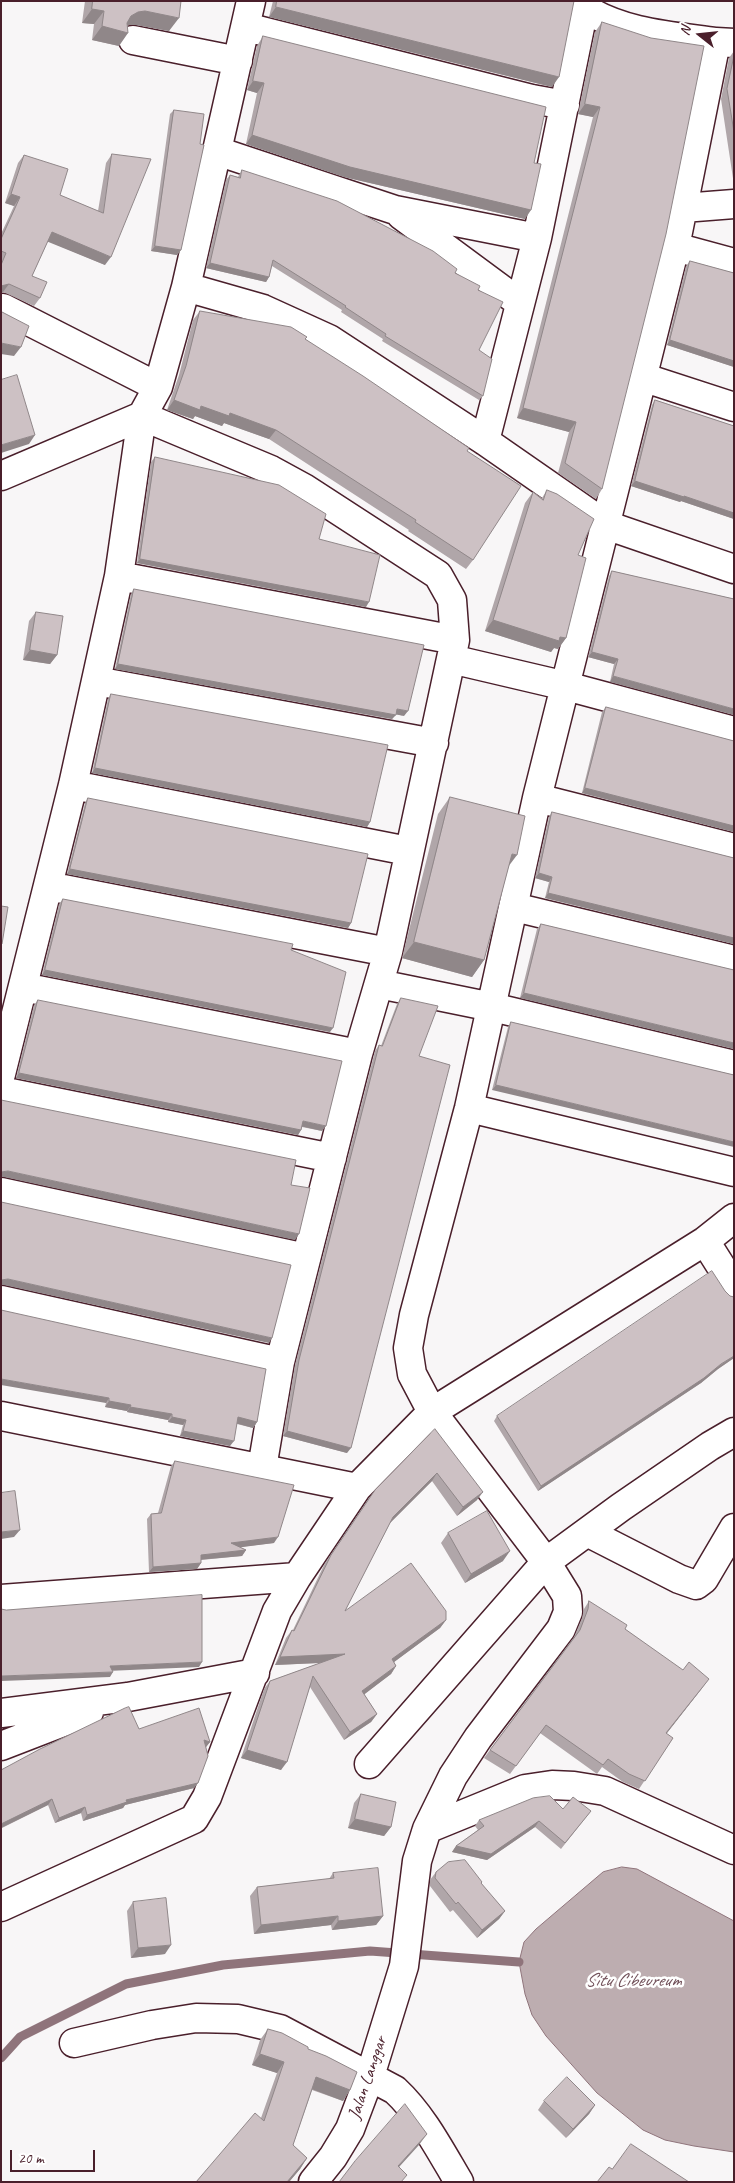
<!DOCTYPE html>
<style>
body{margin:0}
#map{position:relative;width:735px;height:2183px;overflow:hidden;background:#f8f6f7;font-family:Caveat,sans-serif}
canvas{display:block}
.frame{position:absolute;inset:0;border:2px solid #4a1f2b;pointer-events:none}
.north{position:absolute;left:675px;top:10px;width:50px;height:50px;-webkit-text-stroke:4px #fff;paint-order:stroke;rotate:286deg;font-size:14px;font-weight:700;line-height:20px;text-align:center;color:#4a1f2b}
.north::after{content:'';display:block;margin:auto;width:18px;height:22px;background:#4a1f2b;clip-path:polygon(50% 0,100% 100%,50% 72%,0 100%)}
.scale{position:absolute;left:10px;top:2150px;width:85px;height:22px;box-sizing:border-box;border:2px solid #4a1f2b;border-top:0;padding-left:6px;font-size:15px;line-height:18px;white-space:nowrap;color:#4a1f2b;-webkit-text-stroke:4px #fff;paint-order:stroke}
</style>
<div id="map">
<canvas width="735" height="2183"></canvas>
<div class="frame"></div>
<div class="north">N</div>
<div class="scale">20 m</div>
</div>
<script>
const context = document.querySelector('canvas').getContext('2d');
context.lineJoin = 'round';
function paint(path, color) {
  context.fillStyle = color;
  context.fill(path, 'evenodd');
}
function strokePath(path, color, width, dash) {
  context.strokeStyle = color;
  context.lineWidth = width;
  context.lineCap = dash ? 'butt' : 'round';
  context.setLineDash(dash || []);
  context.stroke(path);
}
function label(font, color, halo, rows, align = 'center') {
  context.font = font + ' Caveat,sans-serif';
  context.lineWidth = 5;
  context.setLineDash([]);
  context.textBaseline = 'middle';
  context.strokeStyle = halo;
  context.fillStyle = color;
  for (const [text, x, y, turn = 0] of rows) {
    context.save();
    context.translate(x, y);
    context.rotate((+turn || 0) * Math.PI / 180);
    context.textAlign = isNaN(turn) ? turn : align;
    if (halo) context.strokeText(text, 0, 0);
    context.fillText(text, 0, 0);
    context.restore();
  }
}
const water = new Path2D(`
 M622 1867 637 1869 734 1921V2152L694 2146 665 2140 643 2130 597 2093 546 2036 532 2015 525 1994 519 1962 524 1942 536 1929 603 1872Z`);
paint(water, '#bdadb0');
strokePath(water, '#8f747b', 1);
strokePath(new Path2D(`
 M1 2058 20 2037 126 1984 223 1965 370 1951 519 1962`), '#8f747b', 9);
const street = new Path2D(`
 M246 27 532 99 565 105
 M133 40 238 61
 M217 151 395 210 537 238
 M683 208 734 204
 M401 215 520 303
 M675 247 734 263
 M186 287 263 309 329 339 485 441 606 525 734 569
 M3 308 158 387
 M642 377 734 407
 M485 441 537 238 584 8C622 33 672 36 716 42
 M1 476 142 416 271 470 304 488 438 575 452 600 455 640 388 952 358 1054 280 1362 262 1468
 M119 576 455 640
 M451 659 566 686 734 731
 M96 681 434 743
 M73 785 408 851
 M537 798 734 848
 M48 886 388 952
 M514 907 734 960
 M379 984 492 1007 734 1065
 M23 987 358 1054
 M1 1074 73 785 119 576 142 416 158 387 186 287 251 1
 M1 1091 332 1158
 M469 1108 734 1172
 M1 1192 306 1258
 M705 1241 734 1287
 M1 1300 280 1362
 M1 1416 357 1488
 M587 1532 679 1579 696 1585 704 1579 734 1528
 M1 1599 297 1577
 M1 1713 128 1697 255 1673
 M1 1746 89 1712
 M369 1764 546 1562 621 1507 710 1446 734 1432
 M427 1829 453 1776 478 1738 561 1629 568 1612 567 1596 546 1562 432 1412 412 1374 408 1348 414 1315 469 1108 537 798 675 247 716 42 734 43
 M1 1907 194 1819 207 1797 277 1611 297 1577 357 1488 432 1412 705 1241 734 1218
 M74 2043 152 2025 196 2018 238 2019 280 2029 395 2090C422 2115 440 2150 459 2182
 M313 2182 333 2157 350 2129 370 2076 404 1966 417 1861 427 1829 525 1789 552 1785 574 1786 605 1791 734 1850`);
strokePath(street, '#4a1f2b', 31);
strokePath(street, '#fff', 28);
paint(new Path2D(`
 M85 1H181L169 31 136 25H128L119 46 92 40 94 24 82 23Z
 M273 1H574L552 87 269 17Z
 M602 22V489L596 499 558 473 569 432 517 418 593 117 578 114 595 32Z
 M263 36 534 163 525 219 344 177 246 144 257 93 247 90 257 46Z
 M734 51V185L721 99 729 58Z
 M174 110 181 250 177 255 151 251 170 114Z
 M112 154 105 265 48 241 32 276 40 298 34 306 3 292 1 293V234L14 206 5 203 18 163 24 155 60 195 98 211 106 163Z
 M242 170 455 273 478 290 479 350 483 396 479 400 382 341 383 339 341 312 342 310 272 266 269 277 266 282 206 268 226 180 230 175 238 177 239 175Z
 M690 261 734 273V367L667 345 686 266Z
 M200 311 305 339 467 451 473 560 466 569 408 531 409 530 269 439 224 423 222 426 195 416 193 419 167 410 179 375 193 320Z
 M655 400 734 426V519L681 501 680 502 631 486 652 405Z
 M155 457 319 539 366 607 137 563 151 462Z
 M547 490 578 555 566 638 558 649 554 648 551 652 485 631 525 503 533 492 542 498Z
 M612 571 734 599 610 682 614 664 588 657 609 576Z
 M134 589 404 716 396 714 392 719 115 669 131 594Z
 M36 612 57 655 50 664 23 660 29 621Z
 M111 694 370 822 367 827 92 773 108 699Z
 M606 707 734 741V832L582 793 602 712Z
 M450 797 509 865 484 960 472 977 402 958 438 814Z
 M88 798 351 923 348 928 67 874 85 803Z
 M552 812 734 858V944L545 898 549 882 535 878 549 817Z
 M63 899 291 950 330 1032 42 975 59 904Z
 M541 924 734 970 520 998 537 929Z
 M401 998 419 1056 347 1453 283 1436 295 1365 375 1051 379 1045 381 1046 397 1004Z
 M38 1000 322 1131 302 1127 301 1130 298 1135 16 1078 34 1005Z
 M511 1022 734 1075 492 1090 508 1027Z
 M725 1291 730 1296 734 1297V1358L718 1369 701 1383 538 1491 494 1421 497 1416Z
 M1 1310 257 1422 253 1428 237 1424 230 1446 180 1436 183 1425 168 1422V1420L127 1412V1411L105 1407 106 1403Z
 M435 1429 477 1500 457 1516 432 1481 390 1523 345 1611 446 1620 440 1628 394 1662 396 1666 391 1674 364 1694 377 1714 371 1722 344 1740 310 1687 281 1770 241 1758 264 1689 270 1681 320 1663 275 1665 286 1638 292 1630H293L325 1563 369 1498Z
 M175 1461 274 1543 240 1547 246 1550 242 1556 201 1560V1563L197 1569 149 1572 147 1519 151 1514 158 1513 171 1466Z
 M448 1533 503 1561 465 1583 441 1543Z
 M589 1601 625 1629 703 1687 666 1734 673 1738 639 1789 623 1782 602 1767 597 1774 540 1733 510 1774 484 1758 574 1637 582 1618 584 1609Z
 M139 1729 210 1742 206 1747 198 1783 194 1788 125 1805 123 1808 83 1821 81 1813 55 1823 48 1805 2 1828 1 1770Z
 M361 1794 391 1827 384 1836 348 1828 354 1803Z
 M563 1809 591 1811 561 1849 535 1827 487 1860 452 1852 456 1846 478 1830 475 1826 479 1820Z
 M436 1872 481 1884 505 1911 499 1919 477 1938 453 1910 450 1912 430 1886V1880Z
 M333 1873 383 1916 376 1925 332 1930 331 1925 254 1934 250 1896 257 1887 329 1879Z
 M133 1902 165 1954 131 1958 127 1911Z
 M268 2029 308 2049 350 2090 343 2101 312 2090 293 2145 307 2158 300 2169 289 2182H196L261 2118 277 2073 252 2065 260 2040Z
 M544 2101 595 2105 589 2114 566 2138 538 2110Z`), '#b0a6a9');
paint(new Path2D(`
 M276 7 559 77 552 87 269 17Z
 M92 9 104 11 94 24 82 23Z
 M145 11 179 18 169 31 136 25H128L122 29 131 16 138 12Z
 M102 26 128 33 119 46 92 40Z
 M253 81 264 83 257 93 247 90Z
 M585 104 600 107 593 117 578 114Z
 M252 135 531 210 525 219 344 177 246 144Z
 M11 194 20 197 14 206 5 203Z
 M52 232 111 257 105 265 46 241Z
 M155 246 181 250 177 255 151 251Z
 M210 263 269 277 266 282 206 268Z
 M9 284 3 292 1 293V286Z
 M670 340 734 361V367L667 345Z
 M1 343 21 347 14 356 1 354Z
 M174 400 230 413 276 430 269 439 224 423 222 426 195 416 193 419 167 410Z
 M523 408 576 422 569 432 517 418Z
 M35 435 29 444 1 453V445Z
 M635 481 684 496 734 513V519L681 501 680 502 631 486Z
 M140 559 369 602 366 607 137 563Z
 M493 620 566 638 558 649 554 648 551 652 485 631Z
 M30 650 57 655 50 664 23 660Z
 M592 652 618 659 614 664 588 657Z
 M118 664 396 715 392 719 115 669Z
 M613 676 734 709V715L610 682Z
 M397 709 408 711 404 716 394 714Z
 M95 768 370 822 367 827 92 773Z
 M585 788 734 826V832L582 793Z
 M512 854 517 855 505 871Z
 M70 869 351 923 348 928 67 874Z
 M539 873 552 877 549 882 535 878Z
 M548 893 734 938V944L545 898Z
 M414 942 484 960 472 977 402 958Z
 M45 970 333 1028 330 1032 42 975Z
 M524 993 734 1043V1049L520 998Z
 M19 1073 301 1130 298 1135 16 1078Z
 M496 1085 734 1142V1147L492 1090Z
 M303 1121 326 1126 322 1131 300 1126Z
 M8 1171 299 1234 295 1240 4 1177H1V1172Z
 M8 1279 272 1338 269 1343 4 1285H1V1280Z
 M734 1356V1358L718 1369 701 1383 538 1491 541 1486Z
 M1 1379 109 1398 106 1403 1 1385Z
 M109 1401 131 1405 127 1411 105 1407Z
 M130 1407 172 1414 168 1420 127 1412Z
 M172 1417 186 1420 183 1425 168 1422Z
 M238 1417 257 1422 253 1428 235 1423Z
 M183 1431 234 1441 230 1446 180 1436Z
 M287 1431 351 1448 347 1453 283 1436Z
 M437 1473 432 1481 387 1526 393 1517Z
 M483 1492 477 1500 457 1516 463 1507Z
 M20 1530 14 1537 1 1539V1532Z
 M278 1537 274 1543 227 1549 231 1543Z
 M246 1550 242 1556 197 1560 201 1555Z
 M510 1551 503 1561 465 1583 471 1574Z
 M201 1563 197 1569 149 1572 153 1567Z
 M446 1620 440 1628 386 1668 392 1659Z
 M345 1654 339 1662 275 1665 280 1657Z
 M202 1662 199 1667 107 1671 110 1666Z
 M396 1666 391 1674 357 1700 362 1691Z
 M113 1672 110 1677 1 1681V1676Z
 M709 1679 703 1687 660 1742 666 1733Z
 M377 1714 371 1722 344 1740 350 1732Z
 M204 1740 210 1742 206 1747 200 1745Z
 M247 1750 287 1762 281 1770 241 1758Z
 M198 1783 194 1788 125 1805 123 1808 83 1821 87 1815 126 1800Z
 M52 1799 48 1805 1 1828V1824Z
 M85 1807 81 1813 55 1823 59 1818Z
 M355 1819 391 1827 384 1836 348 1828Z
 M539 1821 535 1827 487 1860 452 1852 456 1846Z
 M505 1911 499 1919 477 1938 482 1930Z
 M338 1916 331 1925 254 1934 261 1925Z
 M383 1916 376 1925 332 1930 338 1921Z
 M171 1945 165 1954 131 1958 138 1948Z
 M260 2054 284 2062 277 2073 252 2065Z
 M316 2077 350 2090 343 2101 309 2088Z
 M595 2105 589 2114 566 2138 573 2129Z
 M427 2134 419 2145 390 2177 398 2166Z
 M307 2158 300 2169 289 2182H287Z`), '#908789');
const building = new Path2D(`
 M93 1H181L179 18 145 11 138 12 131 16 127 23 128 33 102 26 104 11 92 9Z
 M277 1H574L559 77 276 7Z
 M602 22 651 38 704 46 666 234 602 489 565 463 576 422 523 408 600 107 585 104Z
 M263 36 546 107 534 163 541 164 531 210 350 167 252 135 264 83 253 81Z
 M734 56V132L727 89Z
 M174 110 204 114 200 144 204 145 181 250 155 246Z
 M112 154 151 159 111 257 52 232 32 276 47 282 40 298 9 284 1 286V265L6 253 1 251V239L20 197 11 194 24 155 68 169 60 195 103 213Z
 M242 170 337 201 433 251 457 269 455 273 480 286 478 290 503 302 479 350 492 359 483 396 385 336 386 334 345 307 346 306 273 260 269 277 210 263 230 175 240 178Z
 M690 261 734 273V361L670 340Z
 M1 311 2 312 29 326 21 347 1 343Z
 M200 311 291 327 307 337 305 339 363 376 469 448 467 451 521 486 473 560 415 522 416 520 276 430 230 413 229 416 201 406 200 410 174 400 186 366Z
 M17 375 35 435 1 445V380Z
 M655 400 734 426V513L684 496V497L635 481Z
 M155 457 279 485 326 514 319 539 380 555 369 602 140 559Z
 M547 490 557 494 594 519 578 555 586 558 566 638 560 637 559 641 493 620 533 492 543 500Z
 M612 571 734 599V709L613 676 618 659 592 652Z
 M134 589 424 645 408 711 397 709 396 715 118 664Z
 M36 612 63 616 57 655 30 650Z
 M111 694 388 745 370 822 95 768Z
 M606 707 734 741V826L585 788Z
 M450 797 525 816 517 855 512 854 484 960 414 942Z
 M88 798 368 854 351 923 70 869Z
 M552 812 734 858V938L548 893 552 877 539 873Z
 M63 899 293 944 291 950 346 972 333 1028 45 970Z
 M1 906 8 907 2 944H1Z
 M541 924 734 970V1043L524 993Z
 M401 998 438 1006 419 1056 450 1065 351 1448 287 1431 299 1360 379 1045 382 1046Z
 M38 1000 342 1061 326 1126 303 1121 301 1130 19 1073Z
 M511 1022 734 1075V1142L496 1085Z
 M1 1100 296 1160 291 1185 310 1188 299 1234 8 1171 1 1172Z
 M1 1202 291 1265 272 1338 8 1279 1 1280Z
 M712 1271 725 1291 730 1296 734 1297V1356L721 1364 704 1378 541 1486 497 1416Z
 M1 1310 266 1369 257 1422 238 1417 234 1441 183 1431 186 1420 172 1417V1414L130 1407 131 1405 109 1401V1398L1 1379Z
 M435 1429 483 1492 463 1507 437 1473 393 1517 345 1611 411 1563 446 1611V1620L392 1659 396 1666 362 1691 377 1714 350 1732 313 1676 287 1762 247 1750 270 1681 345 1654 280 1657 292 1630 294 1631 331 1555 375 1490Z
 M175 1461 294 1485 278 1537 231 1543 246 1550 201 1555V1563L153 1567 151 1514 161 1513Z
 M15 1491 20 1530 1 1532V1493Z
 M487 1511 510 1551 471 1574 448 1533Z
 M202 1595V1662L110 1666 113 1672 1 1676V1609L6 1610Z
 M589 1601 627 1625 625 1629 683 1670 689 1662 709 1679 666 1733 673 1738 645 1781 629 1774 608 1759 603 1765 546 1725 516 1766 490 1750 580 1630 588 1609Z
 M129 1707 139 1729 199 1708 210 1742 204 1740 208 1756 198 1783 126 1800 127 1802 87 1815 85 1807 59 1818 52 1799 1 1824V1770L40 1749 125 1708Z
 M361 1794 396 1802 391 1827 355 1819Z
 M550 1796 563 1809 573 1797 591 1811 565 1843 539 1821 491 1854 456 1846 484 1826 479 1820 533 1798Z
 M465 1860 482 1882 481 1883 505 1911 482 1930 458 1902 456 1904 435 1878 436 1872 448 1862Z
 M378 1868 383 1916 338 1921V1916L261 1925 257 1887 334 1878 333 1873Z
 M166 1898 171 1945 138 1948 133 1902Z
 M268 2029 282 2033 308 2047V2049L326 2056 357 2072 350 2090 316 2077 293 2145 307 2158 287 2182H196L255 2113 264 2121 284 2062 260 2054Z
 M567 2077 595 2105 573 2129 544 2101Z
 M405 2104 427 2134 398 2166 407 2175 401 2182H339L355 2161Z
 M631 2144 689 2182H597L609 2167 612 2169Z`);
paint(building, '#cdc1c4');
strokePath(building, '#908789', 1);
label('18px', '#4a1f2b', '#fff', [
 ["Jalan Langgar",368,2078,-71]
]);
label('italic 19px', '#72515a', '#fff', [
 ["Situ Cibeureum",633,1981]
]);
</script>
